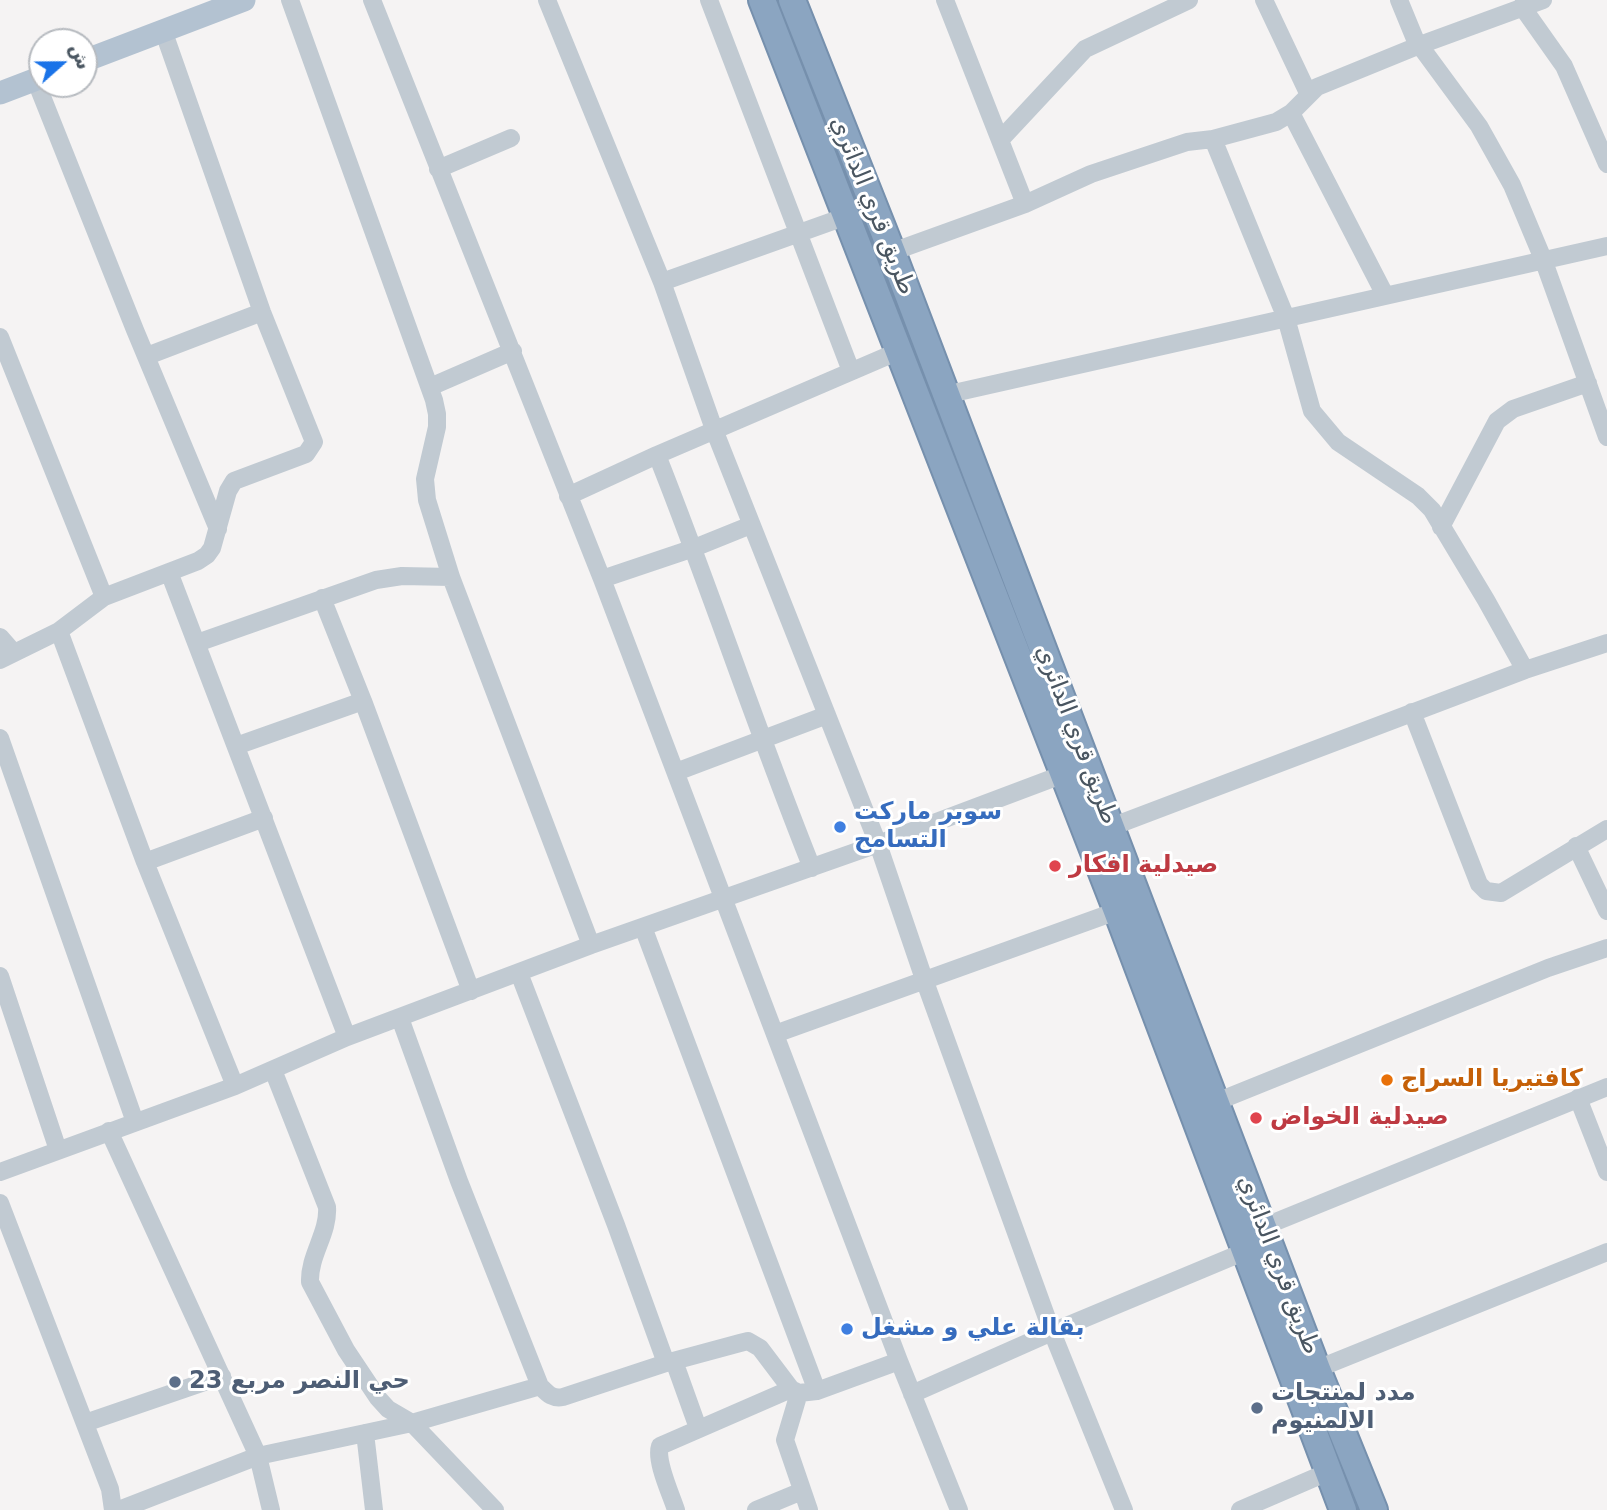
<!DOCTYPE html>
<meta charset="utf-8">
<style>
body{margin:0}
#map{position:relative;width:1607px;height:1510px;overflow:hidden;background:#f5f3f3;font-family:"DejaVu Sans",Vazirmatn,sans-serif}
canvas{display:block}
.north{position:absolute;left:28px;top:28px;width:70px;height:70px;box-sizing:border-box;background:#fff;border:2px solid #b7bbc0;border-radius:50%;rotate:69deg;font-size:19px;font-weight:700;line-height:28px;text-align:center;color:#4a5661}
.north::after{content:'';display:block;margin:auto;width:24px;height:32px;background:#1a73e8;clip-path:polygon(50% 0,100% 100%,50% 72%,0 100%)}
</style>
<div id="map">
<canvas width="1607" height="1510"></canvas>
<div class="north">ش</div>
</div>
<script>
const context = document.querySelector('canvas').getContext('2d');
context.lineJoin = 'round';
function strokePath(path, color, width, dash) {
  context.strokeStyle = color;
  context.lineWidth = width;
  context.lineCap = dash ? 'butt' : 'round';
  context.setLineDash(dash || []);
  context.stroke(path);
}
function label(font, color, halo, rows, align = 'center') {
  context.font = font + ' "DejaVu Sans",Vazirmatn,sans-serif';
  context.lineWidth = 6;
  context.setLineDash([]);
  context.textBaseline = 'middle';
  context.strokeStyle = halo;
  context.fillStyle = color;
  for (const [text, x, y, turn = 0] of rows) {
    context.save();
    context.translate(x, y);
    context.rotate((+turn || 0) * Math.PI / 180);
    context.textAlign = isNaN(turn) ? turn : align;
    if (halo) context.strokeText(text, 0, 0);
    context.fillText(text, 0, 0);
    context.restore();
  }
}
const highway = new Path2D(`
 M762 0 1117 911 1343 1510
 M792 0 892 252 1317 1369 1374 1510`);
strokePath(highway, '#7690ad', 30);
strokePath(new Path2D(`
 M290 0 434 400 437 414V427L425 479 427 500 451 577 591 945
 M372 0 602 579 899 1361 959 1510
 M547 0 662 282 715 432 878 844 924 979 1052 1332 1124 1510
 M709 0 851 371
 M945 0 1025 204
 M1264 0 1308 93
 M1399 0 1415 39 1479 126 1512 185 1543 259 1607 437
 M1524 0 1523 8 1564 66 1607 164
 M35 79 135 330 218 529
 M1291 113 1385 295
 M1001 139 1085 49 1189 0
 M1213 139 1286 318 1312 411 1338 442 1418 496 1432 510 1486 600 1525 670
 M438 169 511 138
 M892 252 1025 204 1091 174 1187 142 1213 139 1276 122 1291 113 1317 87 1420 45 1543 0
 M662 282 847 216
 M0 337 104 597
 M147 356 262 312
 M430 387 513 351
 M945 395 1607 246
 M657 455C711 591 757 731 812 868
 M568 496 657 455 899 351
 M1441 527 1497 421 1513 409 1588 383
 M169 572 347 1037
 M602 579 694 548 751 525
 M322 598 363 701 471 991
 M59 631 145 862 235 1086
 M0 637 14 653
 M197 643 376 580 402 576 451 577
 M0 660 59 631 104 597 198 561 207 555 212 548 228 491 234 481 306 454 314 442 262 312 163 30
 M1412 712 1479 884 1486 891 1501 893 1607 829
 M0 738 135 1122
 M236 746 363 701
 M676 772 827 715
 M1111 827 1525 670 1607 643
 M1576 846 1607 911
 M145 862 264 818
 M643 927 817 1391
 M519 973 616 1225 666 1363
 M0 976 58 1150
 M400 1018 459 1181 540 1386
 M775 1034 1117 911
 M273 1070 327 1207C329 1233 309 1255 310 1282L346 1350 378 1398 388 1409 412 1423 495 1510
 M1578 1098 1607 1172
 M1216 1102 1548 968 1607 948
 M109 1131 258 1456 271 1510
 M0 1172 235 1086 347 1037 591 945 878 844 1072 771
 M0 1203 110 1489 113 1510
 M1263 1227 1607 1087
 M674 1361 698 1428
 M1317 1369 1607 1252
 M799 1393 785 1440 809 1510
 M912 1394 1052 1332 1246 1251
 M85 1423 222 1376
 M365 1433 374 1510
 M119 1510 258 1456 412 1423 540 1386C548 1394 552 1399 563 1397L666 1363 740 1343 748 1341 760 1348 791 1389 799 1393 817 1391 899 1361
 M676 1510C671 1494 655 1461 660 1446L791 1389
 M756 1510 802 1491
 M1240 1510 1328 1472`), '#c1cad2', 18);
strokePath(new Path2D(`
 M84 61 244 0
 M0 93 42 77`), '#b3c2d1', 23);
strokePath(highway, '#8ba5c1', 26);
for (const [x, y, r, color] of [
 [840,827,7,"#3f7fe0"],
 [1055,866,7,"#e0444e"],
 [1387,1080,7,"#e8710a"],
 [1256,1118,7,"#e0444e"],
 [847,1329,7,"#3f7fe0"],
 [175,1382,7,"#5c6f8a"],
 [1257,1408,7,"#5c6f8a"]
]) {
  const dot = new Path2D();
  dot.arc(x, y, r, 0, 2 * Math.PI);
  context.fillStyle = color;
  context.fill(dot);
  strokePath(dot, '#fff', 2.5);
}
label('24px', '#4a5661', '#fff', [
 ["طريق قري الدائري",872,206,68],
 ["طريق قري الدائري",1076,735,69],
 ["طريق قري الدائري",1278,1265,69]
]);
label('bold 24px', '#366cbe', '#fff', [
 ["سوبر ماركت",854,813],
 ["التسامح",854,841],
 ["بقالة علي و مشغل",861,1329]
], 'left');
label('bold 24px', '#be3a42', '#fff', [
 ["صيدلية افكار",1069,866],
 ["صيدلية الخواض",1270,1118]
], 'left');
label('bold 24px', '#c56008', '#fff', [
 ["كافتيريا السراج",1401,1080]
], 'left');
label('bold 24px', '#4e5e75', '#fff', [
 ["حي النصر مربع 23",189,1382],
 ["مدد لمنتجات",1271,1394],
 ["الالمنيوم",1271,1422]
], 'left');
</script>
